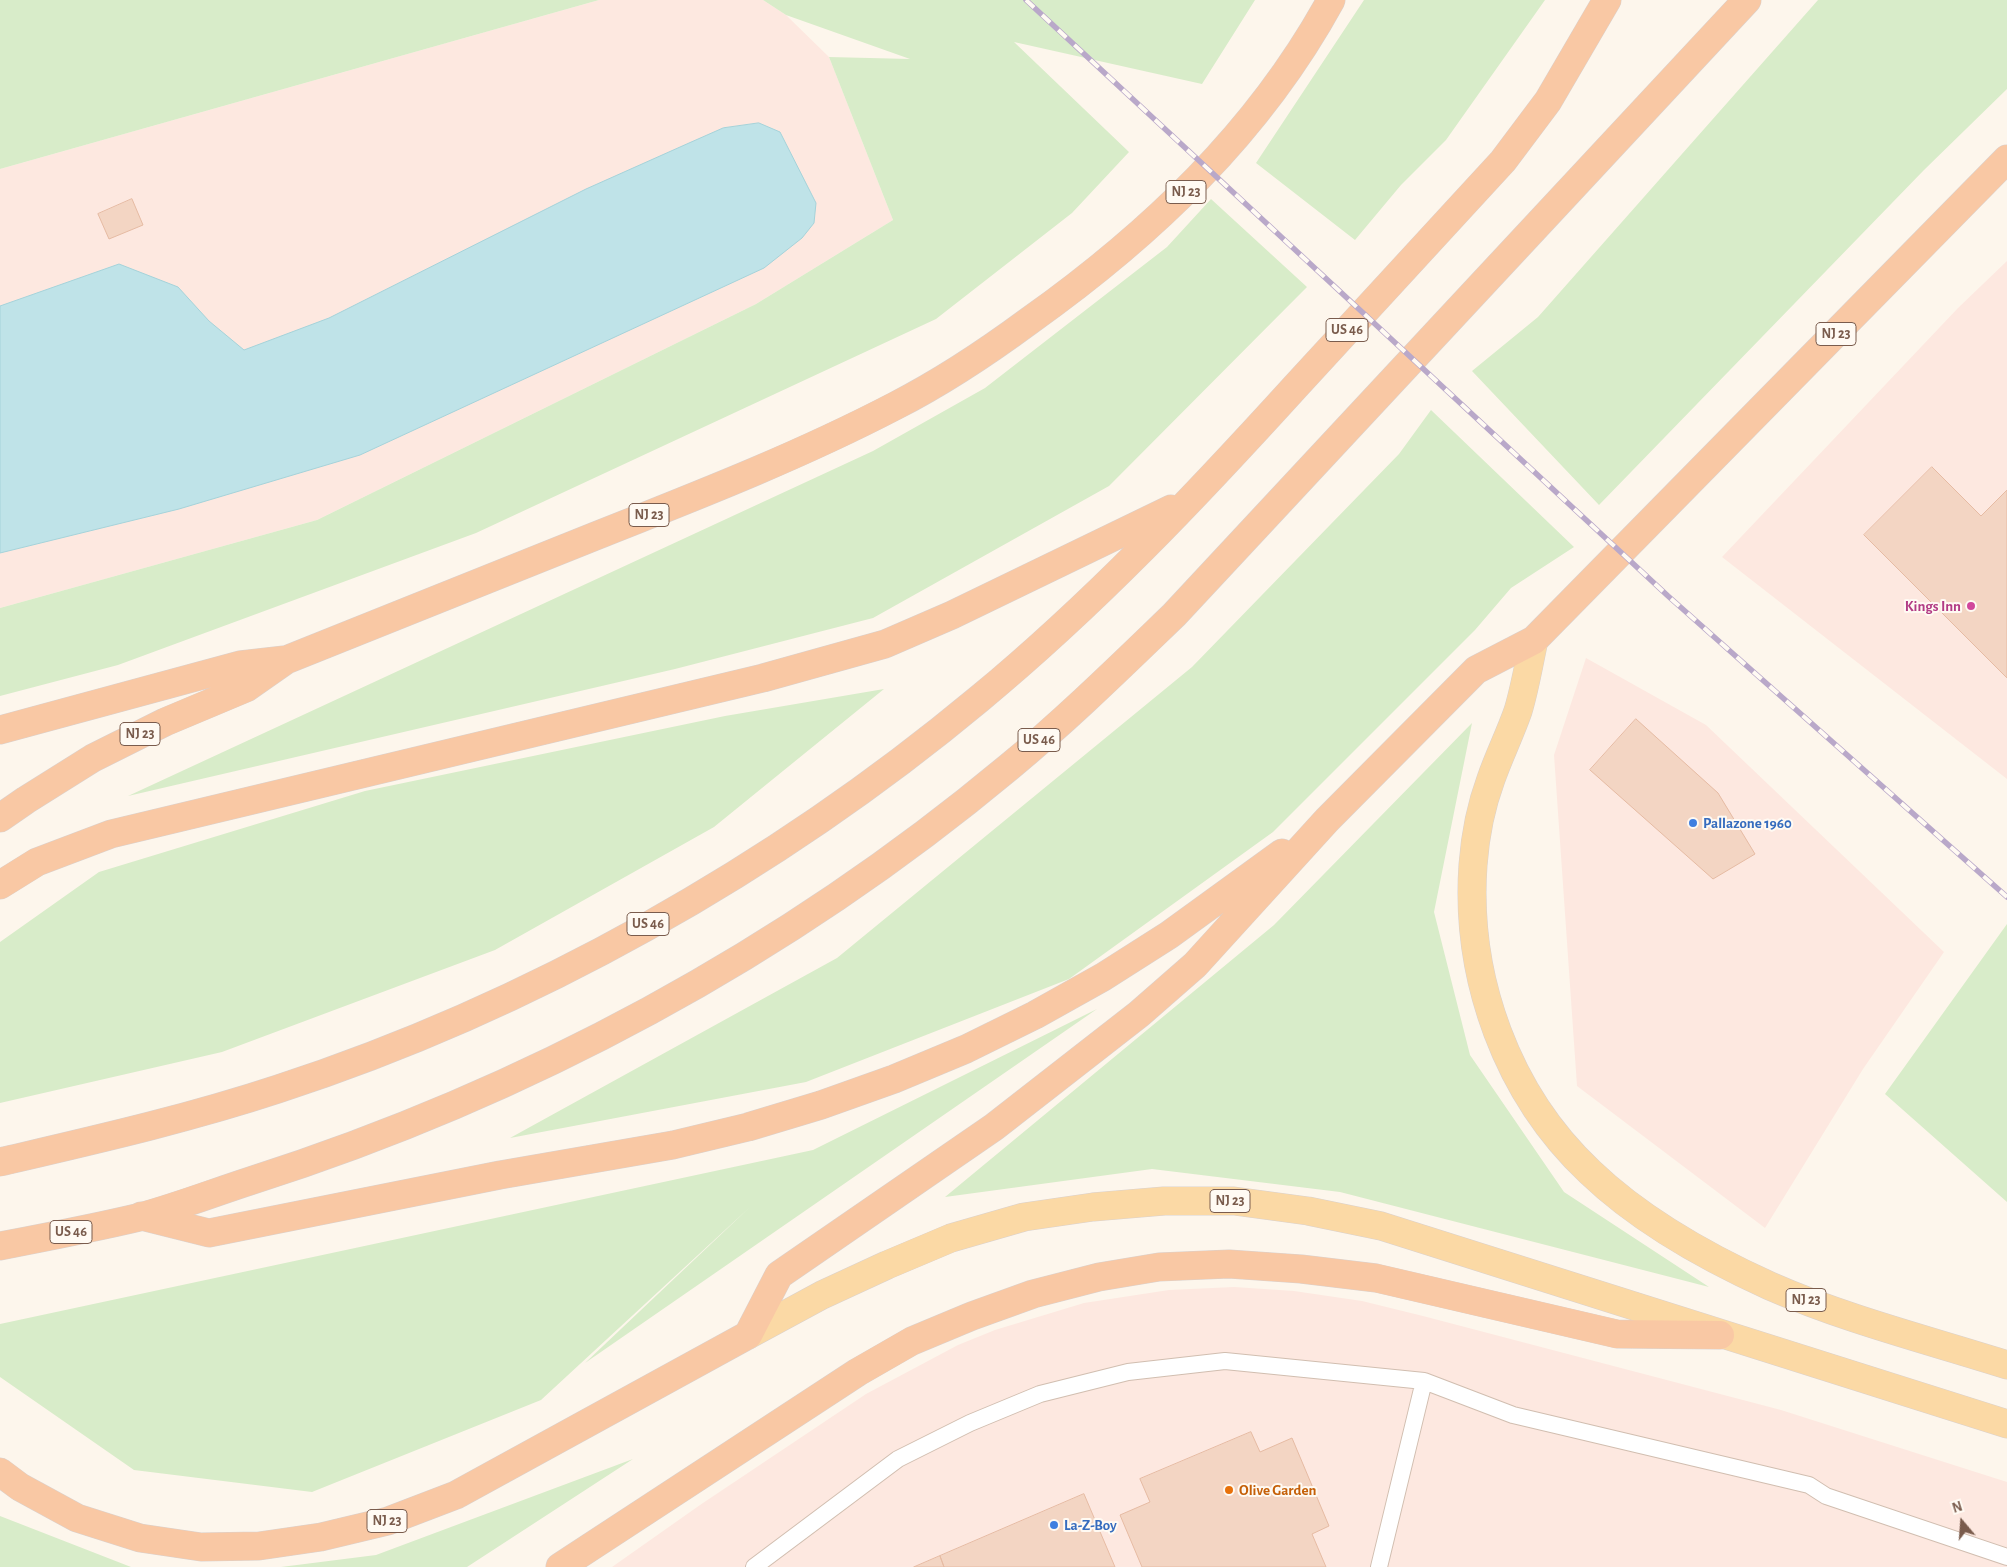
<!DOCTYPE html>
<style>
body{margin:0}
#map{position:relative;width:2007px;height:1567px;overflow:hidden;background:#fdf6ec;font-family:"Alegreya Sans",sans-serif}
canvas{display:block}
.north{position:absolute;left:1937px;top:1497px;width:50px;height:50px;-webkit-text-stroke:4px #fffaf3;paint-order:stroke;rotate:342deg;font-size:14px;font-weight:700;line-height:20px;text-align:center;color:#7a5c4d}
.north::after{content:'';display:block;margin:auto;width:18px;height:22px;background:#7a5c4d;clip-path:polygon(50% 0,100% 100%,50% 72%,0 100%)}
</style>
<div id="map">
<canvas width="2007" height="1567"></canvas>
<div class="north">N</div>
</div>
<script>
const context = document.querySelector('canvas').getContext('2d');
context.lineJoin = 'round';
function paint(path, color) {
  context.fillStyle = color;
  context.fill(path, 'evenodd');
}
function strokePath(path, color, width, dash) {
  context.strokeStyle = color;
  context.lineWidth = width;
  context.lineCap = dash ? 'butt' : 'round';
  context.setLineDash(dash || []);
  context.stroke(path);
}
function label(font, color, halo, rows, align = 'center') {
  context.font = font + ' "Alegreya Sans",sans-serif';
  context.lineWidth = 4;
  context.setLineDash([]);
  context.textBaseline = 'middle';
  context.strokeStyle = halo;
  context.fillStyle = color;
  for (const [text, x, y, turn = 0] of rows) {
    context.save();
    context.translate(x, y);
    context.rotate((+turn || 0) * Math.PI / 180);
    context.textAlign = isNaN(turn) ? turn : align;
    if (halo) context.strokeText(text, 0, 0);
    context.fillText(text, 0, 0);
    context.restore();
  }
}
paint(new Path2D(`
 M599 0H763L786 15 829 57 893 220 756 304 317 520 0 608V169Z
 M2007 261V779L1722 557 1958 308Z
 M1586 658 1706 725 1944 952 1863 1069 1765 1228 1577 1086 1554 755Z
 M1234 1287 1294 1291 1362 1301 1423 1316 1781 1410 2007 1482V1567H612L700 1505 866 1394 958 1345 995 1330 1084 1303 1169 1290Z`), '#fde8e0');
paint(new Path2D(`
 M0 0H599L0 169Z
 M763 0H1255L1202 84 1014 42 1129 152 1072 213 936 319 476 533 118 665 0 696V608L317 520 756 304 893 220 829 57 910 59 786 15Z
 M1364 0H1545L1446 140 1401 185 1355 240 1256 163Z
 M1818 0H2007V89L1924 170 1599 505 1472 371 1538 317Z
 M1211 199 1307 287 1109 486 873 618 675 669 128 796 873 451 985 388 1167 247Z
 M1431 410 1574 547 1511 588 1475 630 1273 832 1069 979 806 1082 510 1138 837 958 1192 667 1399 454Z
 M884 689 714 827 495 950 222 1052 0 1103V942L99 872 365 791 725 716Z
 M1472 723 1434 912 1470 1055 1564 1192 1709 1287 1340 1192 1152 1169 945 1197 1274 925Z
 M2007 924V1202L1885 1094Z
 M1097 1009 585 1363 750 1207 541 1400 312 1492 134 1470 0 1377V1324L813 1150Z
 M633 1459 467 1567H281L376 1555Z
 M0 1516 131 1567H0Z`), '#d8ecc9');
const water = new Path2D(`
 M759 123 780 132 816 203 814 223 802 238 764 268 360 455 179 509 0 553V306L119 264 178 287 209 321 244 350 329 318 586 189 689 143 723 128Z`);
paint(water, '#bfe3e8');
strokePath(water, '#a5d3da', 1);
const building = new Path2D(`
 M132 199 143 225 109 239 98 214Z
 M1932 467 1981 516 2007 490V678L1864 535Z
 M1636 719 1718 793 1755 854 1713 879 1590 770Z
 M1251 1432 1260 1452 1292 1438 1329 1526 1312 1534 1326 1567H1142L1120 1515 1150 1502 1140 1479Z
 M1084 1494 1115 1567H944L940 1556Z
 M940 1556 944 1567H914Z`);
paint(building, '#f3d5c3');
strokePath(building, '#e6bba3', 1);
const service = new Path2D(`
 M754 1567 898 1459 970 1423 1040 1394 1128 1372 1225 1361 1424 1381 1513 1415 1809 1485 1826 1496 2007 1557
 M1379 1567 1424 1381`);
const primary = new Path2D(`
 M1534 640C1529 663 1525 688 1518 711 1510 734 1499 756 1491 779 1481 806 1475 837 1473 865 1465 978 1507 1094 1590 1172 1640 1220 1706 1257 1770 1286 1845 1319 1928 1340 2007 1365
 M748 1335 822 1295 887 1265 951 1238 1024 1217 1093 1207 1164 1201H1234L1308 1211 1381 1226 2007 1424`);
const trunk = new Path2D(`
 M0 730 240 665 284 660
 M0 818 26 800 93 758 165 722 246 688 286 660C390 618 494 577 598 535 699 495 799 456 895 406 942 382 987 352 1029 321 1150 235 1259 132 1331 0
 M0 885 37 862 111 834 763 678 885 644 952 615 1171 509
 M0 1162C94 1140 187 1119 278 1089 530 1007 776 868 979 699 1094 604 1196 496 1296 386 1365 311 1434 236 1503 161L1548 101 1607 0
 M141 1216 209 1233 500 1175 673 1145 748 1127 821 1105 894 1079 966 1049 1035 1015 1103 977 1169 935 1282 853
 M0 1246C47 1237 94 1228 140 1217 177 1207 213 1193 250 1181 526 1093 786 953 1009 767 1067 719 1120 667 1174 615L1747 0
 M0 1472 20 1487 77 1518 140 1538 201 1547 259 1546 321 1537 388 1521 456 1495 748 1335 779 1275 994 1127 1139 1014 1195 965 1327 820 1476 670 1534 640 2007 159
 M560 1567 858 1372 912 1341 972 1316 1033 1294 1099 1277 1159 1267 1229 1264 1301 1269 1376 1278 1617 1334 1720 1335`);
strokePath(service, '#d1beb0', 18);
strokePath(primary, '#dad1cd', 29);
strokePath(trunk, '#dad1cd', 29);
strokePath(service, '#fff', 16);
strokePath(primary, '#fbd9a5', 28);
strokePath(trunk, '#f9c8a4', 28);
const rail = new Path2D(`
 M1026 0 1668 596 2007 897`);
strokePath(rail, '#b9a8c9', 5.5);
strokePath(rail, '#fffaf3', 4, [11]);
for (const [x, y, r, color] of [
 [1971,606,5,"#d1479c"],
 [1693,823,5,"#3f7fe0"],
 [1229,1490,5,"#e8710a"],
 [1054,1525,5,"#3f7fe0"]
]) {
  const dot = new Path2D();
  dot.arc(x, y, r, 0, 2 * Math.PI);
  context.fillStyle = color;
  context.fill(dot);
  strokePath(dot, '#fffaf3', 2);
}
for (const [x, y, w] of [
 [1186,192,40],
 [1347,330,42],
 [1836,334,40],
 [649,515,40],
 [140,734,40],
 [1039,740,42],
 [648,924,42],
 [1230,1201,40],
 [71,1232,42],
 [1806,1300,40],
 [387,1521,40]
]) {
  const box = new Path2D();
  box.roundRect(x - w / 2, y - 11.5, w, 23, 4);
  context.fillStyle = '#fffaf3';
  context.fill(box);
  strokePath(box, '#7a5c4d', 1);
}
label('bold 14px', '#7a5c4d', null, [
 ["NJ 23",1186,192],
 ["US 46",1347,330],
 ["NJ 23",1836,334],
 ["NJ 23",649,515],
 ["NJ 23",140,734],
 ["US 46",1039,740],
 ["US 46",648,924],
 ["NJ 23",1230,1201],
 ["US 46",71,1232],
 ["NJ 23",1806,1300],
 ["NJ 23",387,1521]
]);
label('bold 15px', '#b23c85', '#fffaf3', [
 ["Kings Inn",1961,606]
], 'right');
label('bold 15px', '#366cbe', '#fffaf3', [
 ["Pallazone 1960",1703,823],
 ["La-Z-Boy",1064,1525]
], 'left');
label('bold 15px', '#c56008', '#fffaf3', [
 ["Olive Garden",1239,1490]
], 'left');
</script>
